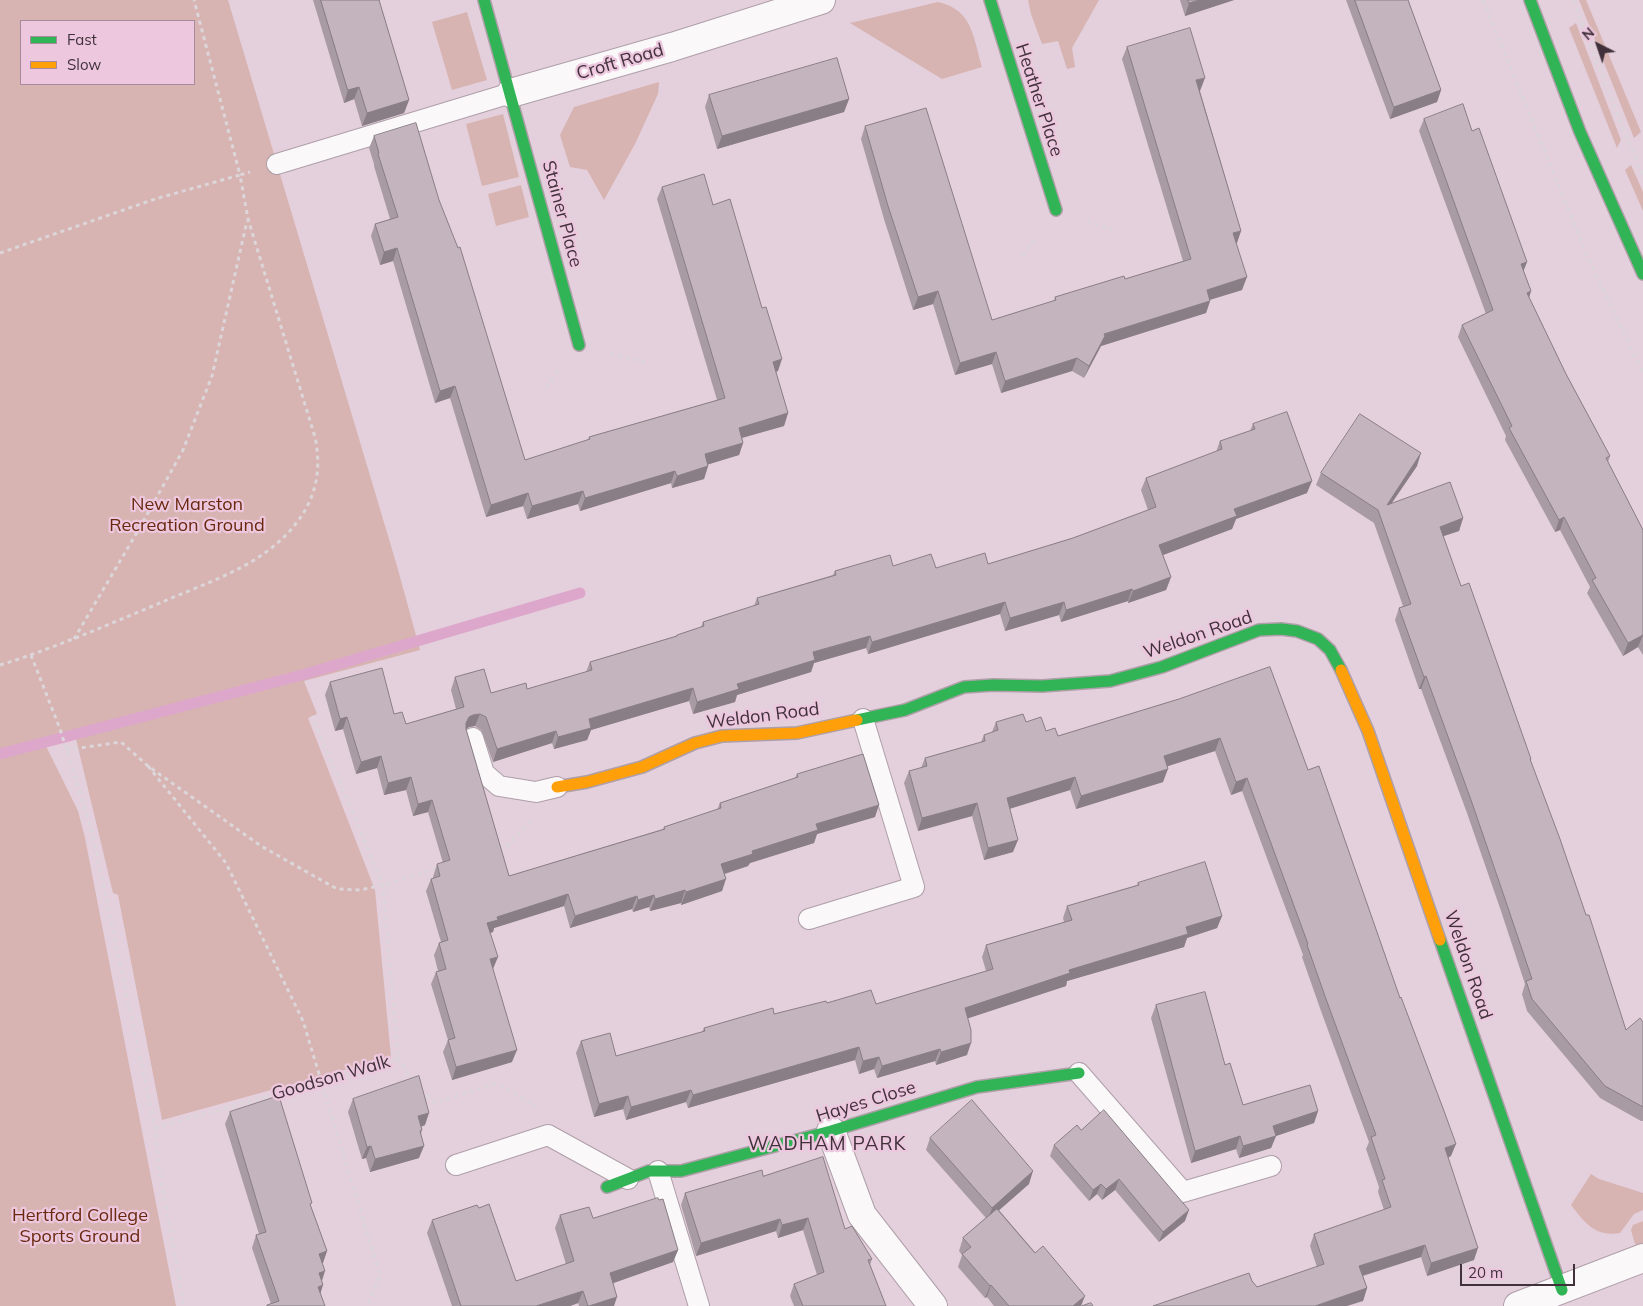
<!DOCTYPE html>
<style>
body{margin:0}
#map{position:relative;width:1643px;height:1306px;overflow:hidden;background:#e4cfdc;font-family:Mulish,sans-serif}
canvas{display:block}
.legend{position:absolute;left:20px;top:20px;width:175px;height:65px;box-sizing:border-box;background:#ecc7de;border:1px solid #a78b9c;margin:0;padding:6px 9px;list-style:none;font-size:15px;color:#40313a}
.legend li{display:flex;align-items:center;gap:10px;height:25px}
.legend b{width:25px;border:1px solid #a78b9c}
.north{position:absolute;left:1573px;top:20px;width:50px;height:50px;-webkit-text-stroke:4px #ecc7de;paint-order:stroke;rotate:319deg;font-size:14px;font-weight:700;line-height:20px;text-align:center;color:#40313a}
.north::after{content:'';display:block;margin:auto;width:18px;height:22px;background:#40313a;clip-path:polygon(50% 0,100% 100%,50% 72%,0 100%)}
.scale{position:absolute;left:1460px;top:1264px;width:115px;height:22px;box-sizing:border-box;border:2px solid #40313a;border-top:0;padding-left:6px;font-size:15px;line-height:18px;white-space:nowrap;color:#40313a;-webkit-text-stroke:4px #ecc7de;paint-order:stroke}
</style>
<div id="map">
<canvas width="1643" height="1306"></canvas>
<ul class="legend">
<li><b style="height:6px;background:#30b455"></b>Fast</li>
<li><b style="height:6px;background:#ff9f0a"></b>Slow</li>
</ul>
<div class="north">N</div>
<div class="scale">20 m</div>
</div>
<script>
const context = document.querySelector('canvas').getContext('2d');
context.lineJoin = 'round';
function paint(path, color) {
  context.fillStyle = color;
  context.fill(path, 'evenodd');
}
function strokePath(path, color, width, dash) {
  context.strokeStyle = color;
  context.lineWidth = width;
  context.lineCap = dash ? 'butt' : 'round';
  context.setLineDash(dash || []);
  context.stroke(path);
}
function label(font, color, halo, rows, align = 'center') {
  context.font = font + ' Mulish,sans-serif';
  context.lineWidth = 4.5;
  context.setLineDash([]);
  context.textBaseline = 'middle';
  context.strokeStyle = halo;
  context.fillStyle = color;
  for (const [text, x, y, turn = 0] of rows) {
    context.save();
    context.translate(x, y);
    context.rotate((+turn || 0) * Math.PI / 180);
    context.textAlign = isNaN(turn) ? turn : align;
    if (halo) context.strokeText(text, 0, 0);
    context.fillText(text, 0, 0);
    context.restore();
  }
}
paint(new Path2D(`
 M0 0H228L397 566 420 650 304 681 317 714 308 718 375 890 391 1057 162 1120 118 895 113 893 76 739 46 746 78 811 85 838 176 1306H0ZM21 21H194V84H21Z
 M1028 0H1099L1072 48 1075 67 1067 69 1058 41 1042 44 1031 14Z
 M1579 0H1586L1641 132 1634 138Z
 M938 2C973 10 973 37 982 67L942 79 850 23Z
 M467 12 487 80 452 90 432 22Z
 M1576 23 1621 140 1617 148 1569 28Z
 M659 82 658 94 635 144 604 200 587 170 570 167 560 135 574 107Z
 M503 114 519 177 482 186 466 124Z
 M1631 165 1643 192V211L1625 170Z
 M521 185 529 217 496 226 488 194Z
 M1591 1174 1599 1179 1643 1193V1210L1634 1214 1620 1233C1595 1237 1585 1223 1571 1205Z
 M1643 1221V1243L1638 1246 1635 1244 1631 1230 1633 1225Z`), '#d7b4b1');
strokePath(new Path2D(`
 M0 754 302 675 580 593`), '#dca7ca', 11);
const lane = new Path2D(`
 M277 164 511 93
 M473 738 484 773 499 786 536 792 557 787
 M809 919 914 887 863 719
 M1079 1073 1183 1192 1271 1166
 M456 1165 548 1135 628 1179
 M658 1171 699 1306`);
const street = new Path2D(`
 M511 93 672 47 821 0
 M831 1131 862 1215 933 1306
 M1518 1306 1643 1258`);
const fast = new Path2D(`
 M484 0 579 345
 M990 0 1056 210
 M1530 0 1580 132 1643 274
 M857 720 905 710 964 687 993 685 1042 686 1110 681 1162 667 1259 630 1281 629 1297 631 1318 639 1330 650 1341 670
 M1440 940 1562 1290
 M607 1187 649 1171H681L831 1131 977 1087 1079 1073`);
const slow = new Path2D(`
 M1341 670 1368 731 1440 940
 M557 787 587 782 642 767 695 743 722 736 797 733 857 720`);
strokePath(lane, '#ae9fa8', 22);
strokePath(street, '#ae9fa8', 30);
strokePath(fast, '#ae9fa8', 14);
strokePath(slow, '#ae9fa8', 14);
strokePath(new Path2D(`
 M1483 0 1587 255 1643 374
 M1573 0 1620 121 1643 175
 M1087 221 1113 230
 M0 253 155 199 240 175 194 0
 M1023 256 1037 236
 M610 353 648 363
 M546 387 558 371
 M74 639 139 529 183 450 212 376 247 221
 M31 655 60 729 92 832 155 1128 159 1168 184 1306
 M0 665C55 648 107 625 160 603 203 584 253 569 286 535 314 506 323 475 315 437L248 219 240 175 250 172
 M66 750 121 742 148 766 261 846 337 889 360 890 383 885 438 868
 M148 766 226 863 303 1021 380 1275 367 1306
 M499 849 505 848 532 821
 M398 1058 413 1081
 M421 1089 435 1103 496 1083 536 1106
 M155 1128 322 1081 398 1058 383 885 312 716`), '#dcd6da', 3, [4, 4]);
strokePath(lane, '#fbf8fa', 20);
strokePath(street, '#fbf8fa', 28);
strokePath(fast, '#30b455', 11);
strokePath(slow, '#ff9f0a', 11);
paint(new Path2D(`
 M313 0H379L409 100 404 113 362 126 354 99 344 103Z
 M1180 0H1234L1185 16Z
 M1346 0H1408L1441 90 1437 102 1390 119Z
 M1127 47 1200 91 1241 231 1236 243 1242 290 1210 300V301L1206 313 1101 346 1084 378 1072 371 1001 393 992 364 955 375 933 304 913 310 884 219 861 139 865 126 992 320 1054 301 1055 297 1125 279 1183 261 1122 59Z
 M709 95 849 99 844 112 717 149 705 107Z
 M1424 119 1472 131 1531 291 1529 297 1566 374 1610 456 1608 462 1643 530V655L1638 647 1623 656 1587 593 1590 587 1560 530 1555 532 1505 440 1506 436 1458 337 1462 325 1486 314 1419 131Z
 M374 136 439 200 525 460 588 440 589 437 717 400 657 199 662 187 713 205 778 371 776 372 788 413 784 426 742 438 743 443 739 455 708 464V466L704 479 672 488 671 483 580 511 578 504 527 519 523 506 486 517 450 398 435 403 393 261 380 265 371 236 375 224 390 219 374 166V164L369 148Z
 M1253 424 1307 493 1236 519 1232 529 1163 555 1171 577 1166 590 1128 603V601L1061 622 1059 615 1005 631 1000 614 868 654 866 648 814 663 811 672 737 695 735 702 693 714 689 701 591 730 587 740 554 749 552 743 493 762 481 730 475 726 469 727 466 729 509 876 663 829 664 827 717 810 720 803 795 778 797 774 875 817 817 834 814 843 750 863 748 866 725 874 722 891 681 905V903L650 911 649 907 633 912 632 909 570 928 564 906 494 928 493 932 490 933 493 969 512 1062 452 1080 443 1052 448 1040 431 984 436 972 438 971 434 955 439 943 441 942 426 891 431 879 433 878V877L437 864 443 863 428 812 413 816 406 790 384 795 377 768 356 774 343 729 335 731 325 695 330 682 394 714 406 724 456 709 451 690 455 677 491 693 527 689 586 672 590 662 676 636 677 635 701 627 703 622 754 606 757 598 833 575 835 571 893 566 936 568 988 564 1073 538 1148 510 1141 490 1146 478 1216 452 1220 441 1250 431Z
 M1417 466 1392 503 1463 518 1459 531 1443 536 1461 586 1530 762 1626 1030 1643 1022V1121H1641L1600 1098 1527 1011 1522 994 1525 984 1501 911 1467 813 1421 689H1419L1395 620 1399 608 1403 606 1374 523 1316 485 1321 473Z
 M1179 699 1308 770 1451 1156 1448 1158 1474 1260 1427 1276 1421 1257 1363 1276 1367 1288 1363 1301 1153 1306 1252 1281 1257 1287 1317 1267 1310 1246 1314 1234 1384 1210 1378 1192 1379 1187 1366 1149 1369 1142 1321 1011 1302 957 1303 955 1242 791 1231 795 1215 751 1167 766 1163 782 1076 809 1070 790 1010 808 1013 852 984 860 972 816 918 831 904 783 909 771 921 768 925 758 981 742 984 735 992 732 996 722H1026L1046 731 1058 736Z
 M1138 883 1222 916 1217 928 1187 938 1184 947 1067 981 1066 986 968 1018 967 1055 936 1065 935 1061 877 1078 874 1069 859 1074 855 1060 688 1108 686 1102 626 1120 623 1109 594 1117 576 1053 581 1041 616 1056 702 1032 704 1028 827 1003 876 1004 986 971 982 957 986 945 1064 922 1063 918 1067 906 1137 885Z
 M1156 1005 1225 1065 1243 1105 1318 1111 1314 1123 1276 1136 1271 1148 1239 1158 1236 1149 1191 1163 1151 1018Z
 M353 1099 425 1125 421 1127 422 1130 421 1134 419 1158 370 1172 366 1158 362 1159 348 1112Z
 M230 1112 311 1207 327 1251 322 1264 320 1293 325 1306H266L271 1304 252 1248 256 1235 259 1234 225 1124Z
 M1081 1130 1185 1221 1159 1242 1115 1190 1102 1200 1097 1194 1089 1201 1050 1156 1054 1145Z
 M930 1138 1029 1184 999 1210 1081 1306H994L987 1297 985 1298 958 1267 962 1255 959 1251 963 1238 986 1218 926 1150Z
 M763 1176 845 1229 872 1259 870 1265 886 1306H794L790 1296 794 1284 817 1275 803 1230 778 1238 776 1231 696 1256 681 1205 685 1193Z
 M560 1215 593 1218 678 1250 673 1262 613 1283 614 1306H579L578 1303 570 1306H452L427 1233 432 1220 516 1281 566 1264 555 1228Z`), '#a99ba3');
paint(new Path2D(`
 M1200 0H1234L1185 16 1189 3Z
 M1205 78 1200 91 1192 93 1196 80Z
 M359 87 354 99 344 103 348 90Z
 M1441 90 1437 102 1390 119 1394 107Z
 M849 99 844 112 717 149 722 136Z
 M409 100 404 113 362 126 367 113Z
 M1241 231 1237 243 1229 246 1233 233Z
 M397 248 393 261 380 265 384 252Z
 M1527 262 1522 275 1521 264Z
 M1247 277 1242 290 1202 302 1207 290Z
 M938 291 933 304 913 310 918 297Z
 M1531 291 1527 304V293Z
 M1210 301 1206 313 1101 346 1084 378 1089 366 1104 334Z
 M996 352 992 364 955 375 960 363Z
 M1077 358 1072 371 1001 393 1005 381Z
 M782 359 778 371 768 374 773 362Z
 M455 386 450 398 435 403 440 391Z
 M788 413 784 426 734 440 739 428Z
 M743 443 739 455 700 467 705 454Z
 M1421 453 1417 466 1382 517 1387 505Z
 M708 466 704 479 672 488 677 476Z
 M675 471 671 483 580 511 585 498Z
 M1312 481 1307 493 1236 519 1232 529 1155 558 1159 545 1234 509Z
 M583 491 578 504 527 519 532 506Z
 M528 493 523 506 486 517 491 505Z
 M1564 517 1560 530 1555 532 1559 520Z
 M1463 518 1459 531 1435 539 1440 527Z
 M1171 577 1166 590 1128 603 1133 591Z
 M1132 589 1128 601 1061 622 1066 610Z
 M1005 602 1000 614 868 654 872 642Z
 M1064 602 1059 615 1005 631 1010 618Z
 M1643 635 1638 647 1623 656 1628 643Z
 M870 636 866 648 814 663 811 672 737 695 735 702 693 714 697 702 737 684 813 652Z
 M1426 676 1421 689H1419L1424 677Z
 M693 688 689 701 591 730 587 740 554 749 558 737 589 719Z
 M480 714 475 726 469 727 465 730 466 723 469 717 473 715Z
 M347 717 343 729 335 731 340 719Z
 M556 731 552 743 493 762 497 749Z
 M1220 738 1215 751 1159 769 1164 756Z
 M381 756 377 768 356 774 361 762Z
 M1168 769 1163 782 1076 809 1081 796Z
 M411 777 406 790 384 795 388 783Z
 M1075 777 1070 790 1003 811 1007 798Z
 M1247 778 1242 791 1231 795 1236 782Z
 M432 800 428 812 413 816 418 804Z
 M977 803 972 816 918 831 922 818Z
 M879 805 875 817 817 834 814 843 750 863 748 866 717 876 721 864 816 824Z
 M1018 840 1013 852 984 860 988 848Z
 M726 879 722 891 681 905 686 892Z
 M685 890 681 903 650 911 655 899Z
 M568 894 564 906 494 928 493 932 483 935 487 923 497 917Z
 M654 895 649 907 633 912 638 900Z
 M637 896 632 909 570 928 575 916Z
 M1222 916 1217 928 1187 938 1184 947 1067 981 1066 986 960 1021 965 1008 1186 927Z
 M498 957 493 969 490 959Z
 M971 1043 967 1055 936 1065 941 1052Z
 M859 1047 855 1060 688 1108 693 1095Z
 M940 1049 935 1061 877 1078 882 1066Z
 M517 1050 512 1062 452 1080 456 1067Z
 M879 1057 874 1069 859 1074 863 1061Z
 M691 1090 686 1102 626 1120 631 1107Z
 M628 1096 623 1109 594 1117 599 1104Z
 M1318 1111 1314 1123 1276 1136 1271 1148 1239 1158 1243 1146 1273 1126Z
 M429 1113 425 1125 414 1129 418 1116Z
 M1240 1136 1236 1149 1191 1163 1195 1151Z
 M1456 1144 1451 1156 1440 1160 1445 1148Z
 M371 1146 366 1158 362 1159 367 1147Z
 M424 1146 419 1158 370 1172 375 1159Z
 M1033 1171 1029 1184 988 1220 992 1208Z
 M1119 1179 1115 1190 1102 1200 1106 1189Z
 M1101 1184 1097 1194 1089 1201 1093 1190Z
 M1189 1210 1185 1221 1159 1242 1163 1232Z
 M808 1218 803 1230 778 1238 782 1225Z
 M780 1219 776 1231 696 1256 701 1243Z
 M1425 1245 1421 1257 1355 1278 1359 1266Z
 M1478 1248 1474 1260 1427 1276 1431 1263Z
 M678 1250 673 1262 605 1286 610 1273Z
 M327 1251 323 1263 314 1267 319 1254Z
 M325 1271 321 1284 319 1273Z
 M323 1285 319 1298 318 1287Z
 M991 1285 987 1297 985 1298 990 1286Z
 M1367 1288 1363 1301 1347 1306H1315Z
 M583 1291 578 1303 570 1306H536Z
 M1085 1296 1081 1306H1073Z
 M617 1297 614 1306H589Z`), '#897e85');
const building = new Path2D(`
 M321 0H379L409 100 367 113 359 87 348 90Z
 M1188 0H1200L1189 3Z
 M1355 0H1408L1441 90 1394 107Z
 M1190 28 1205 78 1196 80 1241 231 1233 233 1247 277 1207 290 1210 301 1104 334 1105 336 1089 366 1077 358 1005 381 996 352 960 363 938 291 918 297 888 206 865 126 926 108 992 320 1056 300 1055 297 1124 276 1125 279 1191 259 1127 47Z
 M837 58 849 99 722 136 709 95Z
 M1463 104 1472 131 1479 128 1527 262 1521 264 1531 291 1527 293 1566 374 1610 456 1606 458 1643 530V635L1628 643 1592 580 1596 578 1564 517 1559 520 1509 428 1512 426 1462 325 1493 310 1424 119Z
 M416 123 439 200 458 248 460 247 525 460 590 439 589 437 725 398 662 187 704 174 713 205 730 199 762 308 766 307 782 359 773 362 788 413 739 428 743 443 705 454 708 466 677 476 675 471 585 498 583 491 532 506 528 493 491 505 455 386 440 391 397 248 384 252 375 224 398 217 378 154 379 153 374 136Z
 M1287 412 1312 481 1234 509 1237 516 1159 545 1171 577 1133 591 1132 589 1066 610 1064 602 1010 618 1005 602 872 642 870 636 813 652 815 660 737 684 739 689 697 702 693 688 589 719 591 728 558 737 556 731 497 749 486 717 480 714 473 715 469 717 466 723V729L509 876 665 829 664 827 721 808 720 803 798 777 797 774 863 754 879 805 816 824 818 830 752 851 753 854 721 864 726 879 686 892 685 890 655 899 654 895 638 900 637 896 575 916 568 894 497 917 498 920 487 923 498 957 490 959 517 1050 456 1067 448 1040 455 1038 436 972 446 969 439 943 448 940 431 879 440 876 437 864 450 860 432 800 418 804 411 777 388 783 381 756 361 762 347 717 340 719 330 682 382 668 394 714 402 712 406 724 464 707 455 677 484 669 491 693 526 683 527 689 592 670 590 662 677 636V635L704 626 703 622 759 604 757 598 836 575 835 571 890 555 893 566 931 554 936 568 985 553 988 564 1073 538 1156 507 1146 478 1222 449 1220 441 1255 429 1253 424Z
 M1360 414 1421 453 1387 505 1450 482 1463 518 1440 527 1461 586 1469 583 1531 759H1530L1560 839 1586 915H1589L1626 1030 1640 1018 1643 1022V1107L1605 1086 1532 999 1526 981 1532 979 1505 899 1471 800 1426 676 1424 677 1399 608 1411 604 1378 510 1321 473Z
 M1270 667 1308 770 1319 766 1400 998 1401 997 1444 1111 1456 1144 1445 1148 1478 1248 1431 1263 1425 1245 1359 1266 1367 1288 1315 1306H1153L1249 1273 1252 1281 1257 1287 1324 1264 1314 1234 1391 1207 1382 1180 1385 1179 1371 1137 1376 1135 1326 999 1307 945 1308 944 1247 778 1236 782 1220 738 1164 756 1168 769 1081 796 1075 777 1007 798 1018 840 988 848 977 803 922 818 909 771 927 766 925 758 985 741 984 735 998 730 996 722 1023 714 1026 722 1041 717 1046 731 1055 728 1058 736 1179 699Z
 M1205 862 1222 916 1186 927 1188 934 1069 970 1070 973 965 1008 971 1030V1043L941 1052 940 1049 882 1066 879 1057 863 1061 859 1047 693 1095 691 1090 631 1107 628 1096 599 1104 581 1041 610 1033 616 1056 705 1031 704 1028 773 1008 774 1014 826 1001 827 1003 871 990 876 1004 993 969 986 945 1072 920 1067 906 1139 885 1138 883Z
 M1205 992 1225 1065 1230 1063 1243 1105 1310 1085 1318 1111 1273 1126 1276 1136 1243 1146 1240 1136 1195 1151 1156 1005Z
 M419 1076 429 1113 418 1116 422 1130 420 1131 424 1146 375 1159 371 1146 367 1147 353 1099Z
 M279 1096 312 1203 310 1204 327 1251 319 1254 325 1271 319 1273 323 1285 318 1287 325 1306H267V1305L279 1301 256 1235 266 1232 230 1112Z
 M972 1100 1033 1171 992 1208 930 1138Z
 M1104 1110 1189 1210 1163 1232 1119 1179 1106 1189 1101 1184 1093 1190 1054 1145 1077 1125 1081 1130Z
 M823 1157 845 1229 852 1226 872 1259 868 1260 886 1306H803L794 1284 824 1272 808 1218 782 1225 780 1219 701 1243 685 1193 762 1170 763 1176Z
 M658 1198 659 1200 663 1199 678 1250 610 1273 617 1297 589 1306H588L583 1291 536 1306H461L432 1220 477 1205 479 1208 489 1204 516 1281 574 1261 560 1215 589 1207 593 1218Z
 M997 1209 1035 1253 1043 1246 1085 1296 1073 1306H1009L991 1285 990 1286 962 1254 971 1247 963 1238Z
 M1091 1303 1093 1306H1082Z`);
paint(building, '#c4b4be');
strokePath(building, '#897e85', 1);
label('18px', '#40313a', '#ecc7de', [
 ["Croft Road",620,62,-16],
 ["Heather Place",1039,100,72],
 ["Stainer Place",562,214,75],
 ["Weldon Road",1198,635,-19],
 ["Weldon Road",763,716,-7],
 ["Weldon Road",1468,965,71],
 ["Goodson Walk",331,1078,-16],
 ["Hayes Close",866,1102,-17]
]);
label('18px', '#6a280e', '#ecc7de', [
 ["New Marston",187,505],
 ["Recreation Ground",187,526],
 ["Hertford College",80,1216],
 ["Sports Ground",80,1237]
]);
context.letterSpacing = '1px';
label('19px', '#40313a', '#ecc7de', [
 ["WADHAM PARK",827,1144]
]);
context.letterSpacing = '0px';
</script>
